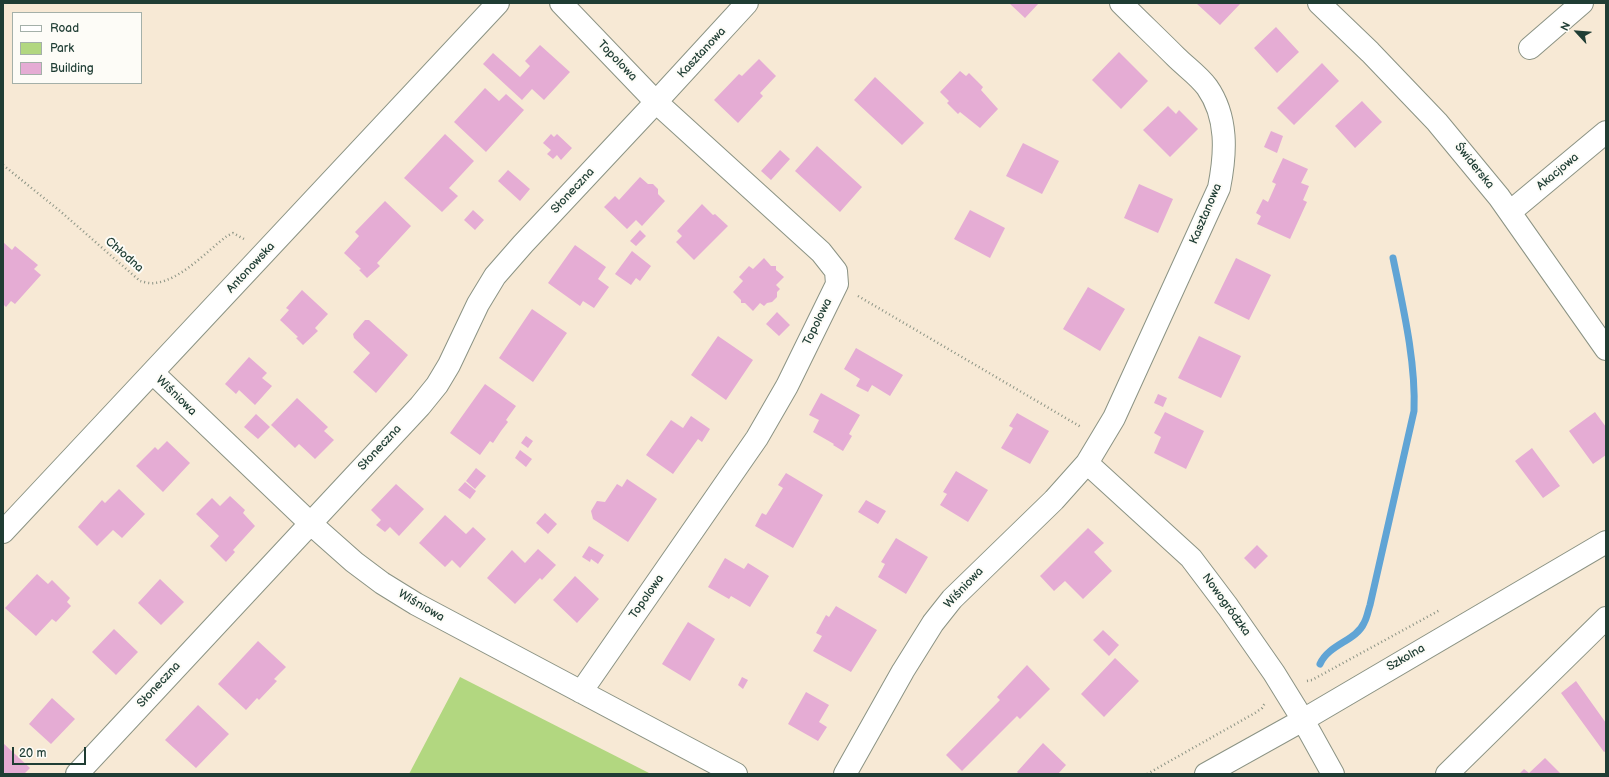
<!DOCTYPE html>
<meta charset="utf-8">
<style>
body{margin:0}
#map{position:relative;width:1609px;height:777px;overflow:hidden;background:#f7e9d5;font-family:"Balsamiq Sans",sans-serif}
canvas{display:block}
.frame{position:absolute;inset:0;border:4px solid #1f3d34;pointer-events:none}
.legend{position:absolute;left:12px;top:12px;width:130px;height:72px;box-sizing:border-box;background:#fdfcf7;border:1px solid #a4b0a9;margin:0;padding:5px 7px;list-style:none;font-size:12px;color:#1f3d34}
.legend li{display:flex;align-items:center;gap:8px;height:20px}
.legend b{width:20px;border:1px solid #a4b0a9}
.north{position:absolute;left:1557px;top:12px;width:40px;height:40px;-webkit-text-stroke:3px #fdfcf7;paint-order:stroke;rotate:296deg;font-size:11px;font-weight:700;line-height:16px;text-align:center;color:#1f3d34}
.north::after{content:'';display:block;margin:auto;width:14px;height:18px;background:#1f3d34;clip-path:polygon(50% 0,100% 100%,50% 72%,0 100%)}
.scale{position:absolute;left:12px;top:747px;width:74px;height:18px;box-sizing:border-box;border:2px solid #1f3d34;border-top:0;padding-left:5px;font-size:12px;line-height:14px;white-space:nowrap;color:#1f3d34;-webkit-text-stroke:3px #fdfcf7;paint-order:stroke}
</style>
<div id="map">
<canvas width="1609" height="777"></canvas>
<div class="frame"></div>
<ul class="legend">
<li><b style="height:5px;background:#fff"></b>Road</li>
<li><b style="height:11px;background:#b2d780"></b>Park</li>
<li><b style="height:11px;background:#e5acd4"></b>Building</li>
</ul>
<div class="north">N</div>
<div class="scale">20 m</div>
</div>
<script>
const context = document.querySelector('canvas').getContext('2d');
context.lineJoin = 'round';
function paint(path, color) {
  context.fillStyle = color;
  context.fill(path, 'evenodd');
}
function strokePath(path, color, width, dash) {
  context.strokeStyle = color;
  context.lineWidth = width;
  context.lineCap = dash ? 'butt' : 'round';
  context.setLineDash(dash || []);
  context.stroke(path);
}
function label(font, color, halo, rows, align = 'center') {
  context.font = font + ' "Balsamiq Sans",sans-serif';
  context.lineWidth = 4;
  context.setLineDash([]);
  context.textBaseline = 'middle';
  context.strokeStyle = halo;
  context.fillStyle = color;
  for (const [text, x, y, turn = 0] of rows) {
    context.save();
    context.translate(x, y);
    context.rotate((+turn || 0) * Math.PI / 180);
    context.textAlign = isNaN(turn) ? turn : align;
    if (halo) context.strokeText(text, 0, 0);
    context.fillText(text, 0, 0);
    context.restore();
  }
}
paint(new Path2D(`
 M460 677 651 774H409Z`), '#b2d780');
strokePath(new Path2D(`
 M1320 664C1329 644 1356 641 1364 623 1367 618 1368 611 1370 605L1414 411C1416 362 1403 307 1393 258`), '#60a4d5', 7);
paint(new Path2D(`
 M1009 3H1039L1025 18Z
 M1196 3H1241L1220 25Z
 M1276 27 1299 52 1277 73 1254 48Z
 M540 45 570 72 544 100 532 89 522 100 483 64 493 53 520 77 530 66 525 61Z
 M1119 52 1148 81 1121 109 1092 80Z
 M759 59 776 76 760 93 763 96 738 123 714 100 739 74 742 76Z
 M1322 63 1339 81 1294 125 1277 108Z
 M960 71 966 76 969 73 983 87 981 90 998 109 980 128 960 112 958 114 947 103 949 101 940 92Z
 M875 77 924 123 902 145 854 100Z
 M485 88 499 101 506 94 524 110 486 152 454 122Z
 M1362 101 1382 122 1355 148 1335 126Z
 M1168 106 1176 114 1179 110 1198 129 1170 157 1143 130Z
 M1271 131 1283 136 1277 153 1264 147Z
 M445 134 474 161 449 188 458 196 442 212 404 178Z
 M551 134 554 137 557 134 572 148 561 160 557 155 553 159 547 154 551 150 543 143Z
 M1023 143 1059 161 1042 194 1006 176Z
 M817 146 862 187 840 212 795 171Z
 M780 150 790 159 771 180 761 171Z
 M1283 158 1308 169 1301 183 1309 186 1303 200 1307 202 1290 239 1257 224 1261 216 1256 213 1263 199 1268 202 1276 184 1272 182Z
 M508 170 530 189 520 201 498 181Z
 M640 177 648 184H653L658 189V194L665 201 642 226 636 220 627 229 604 207 615 196 619 200Z
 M1139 184 1173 199 1158 233 1124 218Z
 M385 201 411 226 377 263 380 266 367 278 359 270 361 269 344 253 359 236 355 232Z
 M702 204 713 215 715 214 728 226 694 260 676 242 682 236 677 231Z
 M473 210 484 220 475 230 464 220Z
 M970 210 1005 228 990 258 954 239Z
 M640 230 646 236 636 246 630 241Z
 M3 242 12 250 15 246 38 265 34 269 41 275 15 304 11 301 6 307 3 304Z
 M575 245 606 267 598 279 609 287 594 308 583 301 580 306 548 283Z
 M632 251 651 266 640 281 636 278 631 285 615 274Z
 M764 258 771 266H776V270L784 277 776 285 780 289 777 292V297L772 302 767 303 764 306 760 303 753 311 745 303H741V300L733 292 743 281 739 277 749 266 753 269Z
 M1236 258 1271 275 1249 320 1214 303Z
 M1088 287 1125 309 1100 351 1063 329Z
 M302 290 328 314 315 328 318 331 303 345 296 338 298 337 280 320 289 310 286 308Z
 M532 309 567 333 533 382 499 358Z
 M777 312 790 325 779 336 766 324Z
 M365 320H369L408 355 376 393 353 372 370 353 354 338 353 334Z
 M718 336 753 360 726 400 691 375Z
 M1199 336 1241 356 1221 398 1178 378Z
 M856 348 903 375 890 396 872 385 868 392 856 386 860 379 844 369Z
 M249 357 267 373 262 378 272 386 255 405 239 390 236 394 225 384Z
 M485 384 516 406 506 420 508 422 501 431 493 443 490 441 480 455 450 433Z
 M821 393 860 415 849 434 852 436 843 451 833 445 834 444 813 432 819 420 809 415Z
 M1158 394 1167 398 1163 407 1154 403Z
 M297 398 328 427 324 431 334 440 315 459 299 444 295 448 271 425Z
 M1165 412 1204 431 1186 469 1154 453 1161 437 1154 433Z
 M1595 412 1606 427V455L1593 464 1569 431Z
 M1017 413 1049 431 1030 464 1001 448 1013 428 1009 426Z
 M256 414 270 427 258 439 244 427Z
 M691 416 710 429 702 442 698 439 673 474 646 455 671 420 683 428Z
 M526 436 533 441 528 448 521 443Z
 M167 441 190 463 163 492 136 466 155 447 158 450Z
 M1532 448 1560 486 1543 498 1515 461Z
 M520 450 532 459 526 467 515 458Z
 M476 468 486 476 475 489 466 481Z
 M956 471 988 490 968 522 940 505 947 494 943 492Z
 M786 473 823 495 793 548 755 526 762 513 766 515 783 488 778 485Z
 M627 479 657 499 628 542 593 519 591 511 597 501 605 502 617 484 622 487Z
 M465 482 476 491 470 499 458 490Z
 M396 484 424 509 399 536 390 527 385 532 376 525 381 520 371 510Z
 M119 489 145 514 122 538 113 530 97 546 78 527 102 500 105 503Z
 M230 496 245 510 243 513 255 526 233 550 235 552 226 562 210 546 219 536 196 514 212 498 220 506Z
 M866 500 886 511 878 524 858 512Z
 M545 513 557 524 548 534 536 523Z
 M445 515 466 534 473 527 486 539 460 568 452 560 445 567 419 543Z
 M1088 528 1104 543 1094 552 1112 571 1083 599 1065 581 1054 591 1040 576Z
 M896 538 928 557 906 594 878 577 885 564 881 562Z
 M1257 545 1268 556 1255 569 1244 558Z
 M589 546 604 555 598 564 591 559 590 562 582 557Z
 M538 549 556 565 542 580 540 578 515 604 487 578 512 550 525 563Z
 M725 558 744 569 748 563 769 576 750 607 731 596 729 599 708 587Z
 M37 574 48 584 52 580 70 598 67 602 71 606 56 622 52 619 36 636 5 608Z
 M575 576 599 599 577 623 553 600Z
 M160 579 184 602 161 625 138 603Z
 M836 606 877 630 851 672 813 651 822 636 816 633 826 615 829 617Z
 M688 622 715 639 690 681 662 664Z
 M114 629 138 652 116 675 92 652Z
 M1103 630 1119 645 1109 656 1093 640Z
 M258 641 286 667 274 679 277 681 259 700 257 698 246 710 218 684Z
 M1115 658 1139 681 1104 717 1081 694Z
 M1027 665 1050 689 1020 719 1017 716 962 771 946 755 1000 700 997 697Z
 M742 677 748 680 743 689 738 685Z
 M1576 681 1606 723V751L1604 752 1561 693Z
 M806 692 829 705 819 722 827 727 818 741 788 724Z
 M52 698 75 719 51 744 29 724Z
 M198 705 229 734 196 768 165 740Z
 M3 743 30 768 24 774H3Z
 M1043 743 1066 765 1058 774H1019L1017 772Z
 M1545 758 1561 774H1519L1524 769 1529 773Z`), '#e5acd4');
const minor = new Path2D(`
 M561 3 656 102 821 252 836 271 837 284 787 386 757 438 581 692
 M1319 3 1370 52 1437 122 1499 197 1606 349
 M1530 48 1582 3
 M1510 212 1606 132
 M153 373 310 523 354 562 382 583 416 604 736 774
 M1087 463 1191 558 1228 607 1274 673 1303 720 1333 774
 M3 532 498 3
 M77 774 420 406 437 385 449 365 478 304 495 276 523 244 656 102 747 3
 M845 774 903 671 933 623 952 599 1054 500 1087 463 1114 418 1219 188C1226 153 1228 117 1207 87 1198 75 1186 67 1176 57 1158 39 1139 21 1121 3
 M1206 774 1303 720 1606 542
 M1447 774 1606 618`);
strokePath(minor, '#8b9384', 24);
strokePath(new Path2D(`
 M3 165 60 211 140 281C144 282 150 284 155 283 181 280 207 251 227 236L233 233 244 239
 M858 296 1081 427
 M1307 681 1312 680 1440 610
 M1147 774 1255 713 1262 708 1265 703`), '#8b9384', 2.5, [1, 3]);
strokePath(minor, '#fff', 22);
label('12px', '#1f3d34', '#fdfcf7', [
 ["Kasztanowa",702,53,-47],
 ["Topolowa",617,61,46],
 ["Świderska",1474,166,51],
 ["Akacjowa",1558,172,-40],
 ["Słoneczna",573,191,-47],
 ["Kasztanowa",1206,214,-67],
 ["Chłodna",124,255,41],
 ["Antonowska",251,268,-47],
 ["Topolowa",818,322,-64],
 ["Wiśniowa",176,396,44],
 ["Słoneczna",380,448,-47],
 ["Wiśniowa",964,588,-47],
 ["Topolowa",647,597,-55],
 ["Nowogródzka",1226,605,54],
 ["Wiśniowa",421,606,30],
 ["Szkolna",1406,658,-30],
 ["Słoneczna",159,685,-47]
]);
</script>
